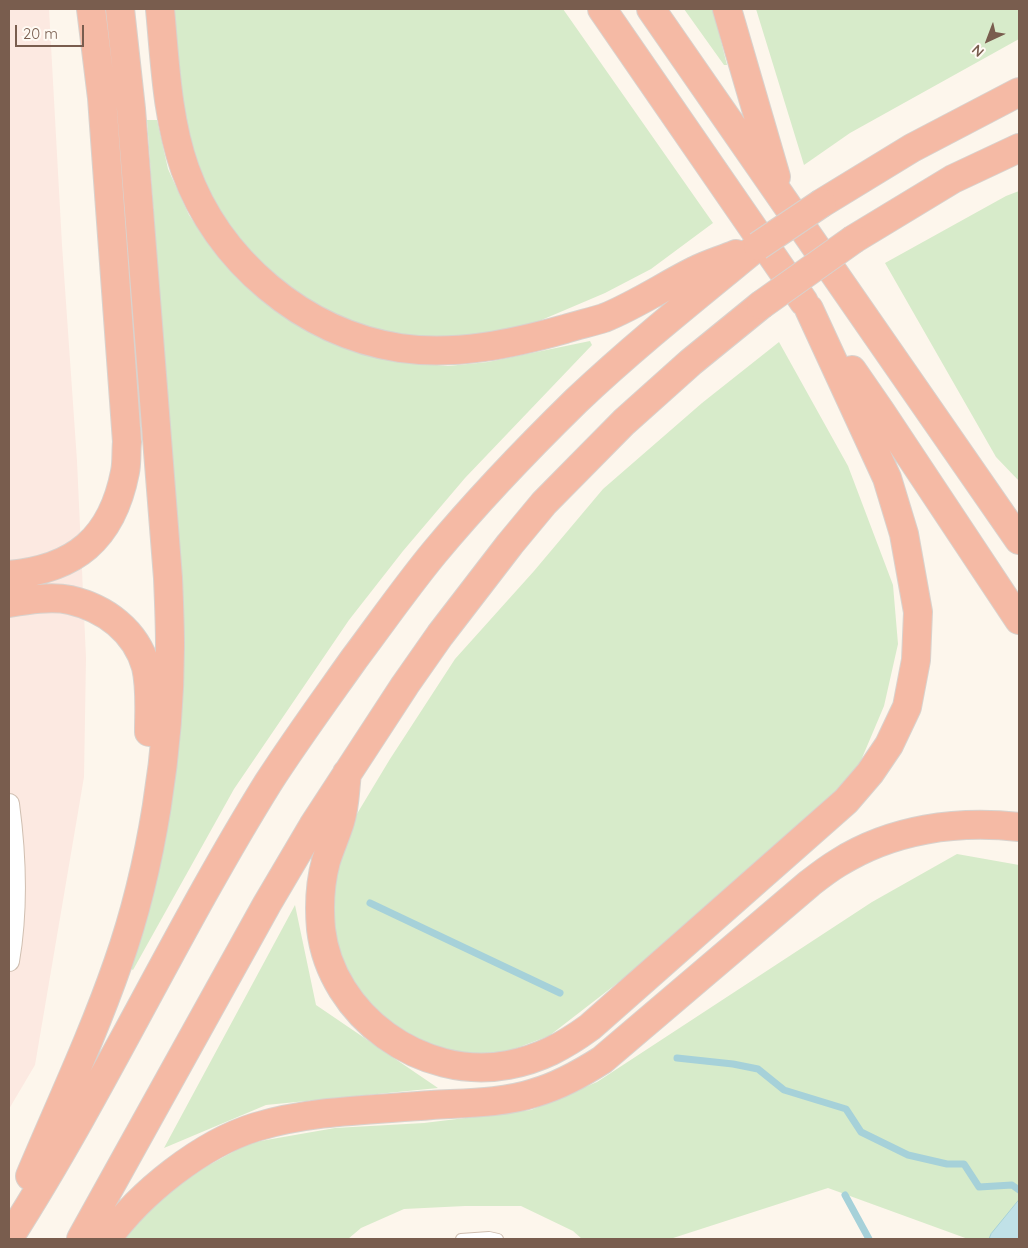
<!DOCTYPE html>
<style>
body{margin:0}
#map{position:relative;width:1028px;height:1248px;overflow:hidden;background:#fdf6ec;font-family:Quicksand,sans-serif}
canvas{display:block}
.frame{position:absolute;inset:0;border:10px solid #795d4e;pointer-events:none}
.north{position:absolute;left:963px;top:15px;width:50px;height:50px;-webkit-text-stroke:4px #fffaf3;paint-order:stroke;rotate:223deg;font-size:14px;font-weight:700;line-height:20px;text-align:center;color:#795d4e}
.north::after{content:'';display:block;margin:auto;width:18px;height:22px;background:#795d4e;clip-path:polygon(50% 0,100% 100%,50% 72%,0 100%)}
.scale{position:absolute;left:15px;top:25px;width:69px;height:22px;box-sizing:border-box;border:2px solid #795d4e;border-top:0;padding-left:6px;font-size:15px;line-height:18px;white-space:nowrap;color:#795d4e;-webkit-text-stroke:4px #fffaf3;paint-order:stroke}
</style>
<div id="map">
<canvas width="1028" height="1248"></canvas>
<div class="frame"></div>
<div class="north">N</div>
<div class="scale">20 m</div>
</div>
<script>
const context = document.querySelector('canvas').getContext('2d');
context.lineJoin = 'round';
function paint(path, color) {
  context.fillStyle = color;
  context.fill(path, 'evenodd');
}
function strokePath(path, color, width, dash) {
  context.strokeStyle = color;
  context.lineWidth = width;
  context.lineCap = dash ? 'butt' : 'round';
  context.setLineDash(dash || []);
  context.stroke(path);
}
paint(new Path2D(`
 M9 9H49L62 245 77 461 86 658 84 777 35 1065 9 1109Z`), '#fce9e1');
paint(new Path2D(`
 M173 9H563L713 223 651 269 605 293 518 330 455 341 383 333 327 312 273 277 242 243 223 218 206 186 191 147 184 107Z
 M684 9H713L727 65H724Z
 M756 9H1019V39L850 133 804 165Z
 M147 120H157L168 169 189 215 207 241 243 283 275 311 311 333 347 348 391 361 448 366 488 362 590 341 592 345 465 478 403 551 349 620 234 789 133 970 128 967 155 875 165 369Z
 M1019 191V481L996 457 885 263 1006 196Z
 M779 342 848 466 893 585 898 644 884 706 854 777 633 971 549 1036 506 1052 459 1054 420 1040 389 1021 361 996 339 957 330 911 340 842 390 759 455 659 534 571 603 489 702 403Z
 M957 854 1019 865V1200L989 1239H968L828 1188 670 1239H582L573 1231 521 1206H465L404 1209 361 1228 348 1239H124L132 1228 182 1180 249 1143 335 1128 424 1123 531 1110 597 1082 872 902Z
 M295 905 316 1005 438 1088 266 1105 164 1148Z`), '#d7ebca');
const water = new Path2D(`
 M1019 1200V1239H989L991 1234Z`);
paint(water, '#c0e1e7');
strokePath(water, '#a6d1d9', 1);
strokePath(new Path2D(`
 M370 903 560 993
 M677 1058 733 1064 758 1069 784 1090 846 1109 861 1132 908 1155 947 1164H964L979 1187 1012 1185 1019 1190
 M845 1195 869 1239`), '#a6d1d9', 7);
const lane = new Path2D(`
 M461 1239 489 1237 498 1239`);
const street = new Path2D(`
 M9 804C16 856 18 909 9 961`);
const highway = new Path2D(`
 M160 9C165 62 167 118 185 169 218 261 303 333 400 348 455 356 512 344 565 329 578 325 591 322 604 318 636 305 664 286 694 271 707 264 722 260 736 254
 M602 9 804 302
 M651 9 1019 540
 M727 9 776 177
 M822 203 912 148 1019 92
 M854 239 953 179 1019 148
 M852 370 881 412 1019 620
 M9 575C75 569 112 539 125 472 127 463 126 451 127 442L102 98 91 9
 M9 603C27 600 51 596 70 600 105 608 136 631 146 667 151 688 149 711 149 732
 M347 773C345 789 345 807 340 822 336 835 330 848 326 861 320 883 319 907 321 929 331 1016 422 1081 508 1065 540 1059 564 1046 590 1027L846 801 870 773 889 745 907 707 916 660 918 612 904 534 887 478 809 309
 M30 1176C60 1105 93 1035 118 963 152 867 170 748 170 646 170 624 169 601 168 578L131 109 120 9
 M9 1238C103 1091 176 931 268 783 295 741 325 700 354 659 381 623 406 587 434 553 478 500 527 449 576 401 634 346 697 296 758 246
 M81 1239 267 904 313 826 405 685 440 635 510 544 544 503 624 422 691 362 761 305
 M107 1239C140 1193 201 1144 256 1127 312 1110 374 1110 432 1105 464 1103 504 1103 534 1093 559 1086 580 1074 602 1060L810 883C819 876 828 869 838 863 892 829 957 820 1019 827`);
strokePath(lane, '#d0bfb1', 12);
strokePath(street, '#d0bfb1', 22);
strokePath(highway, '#d9d2cd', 30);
strokePath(lane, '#fff', 10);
strokePath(street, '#fff', 20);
strokePath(highway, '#f5baa5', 28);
const highwayBridge = new Path2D(`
 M758 246 822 203
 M761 305 854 239`);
strokePath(highwayBridge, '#d9d2cd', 30, []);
strokePath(highwayBridge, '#f5baa5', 28);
</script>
